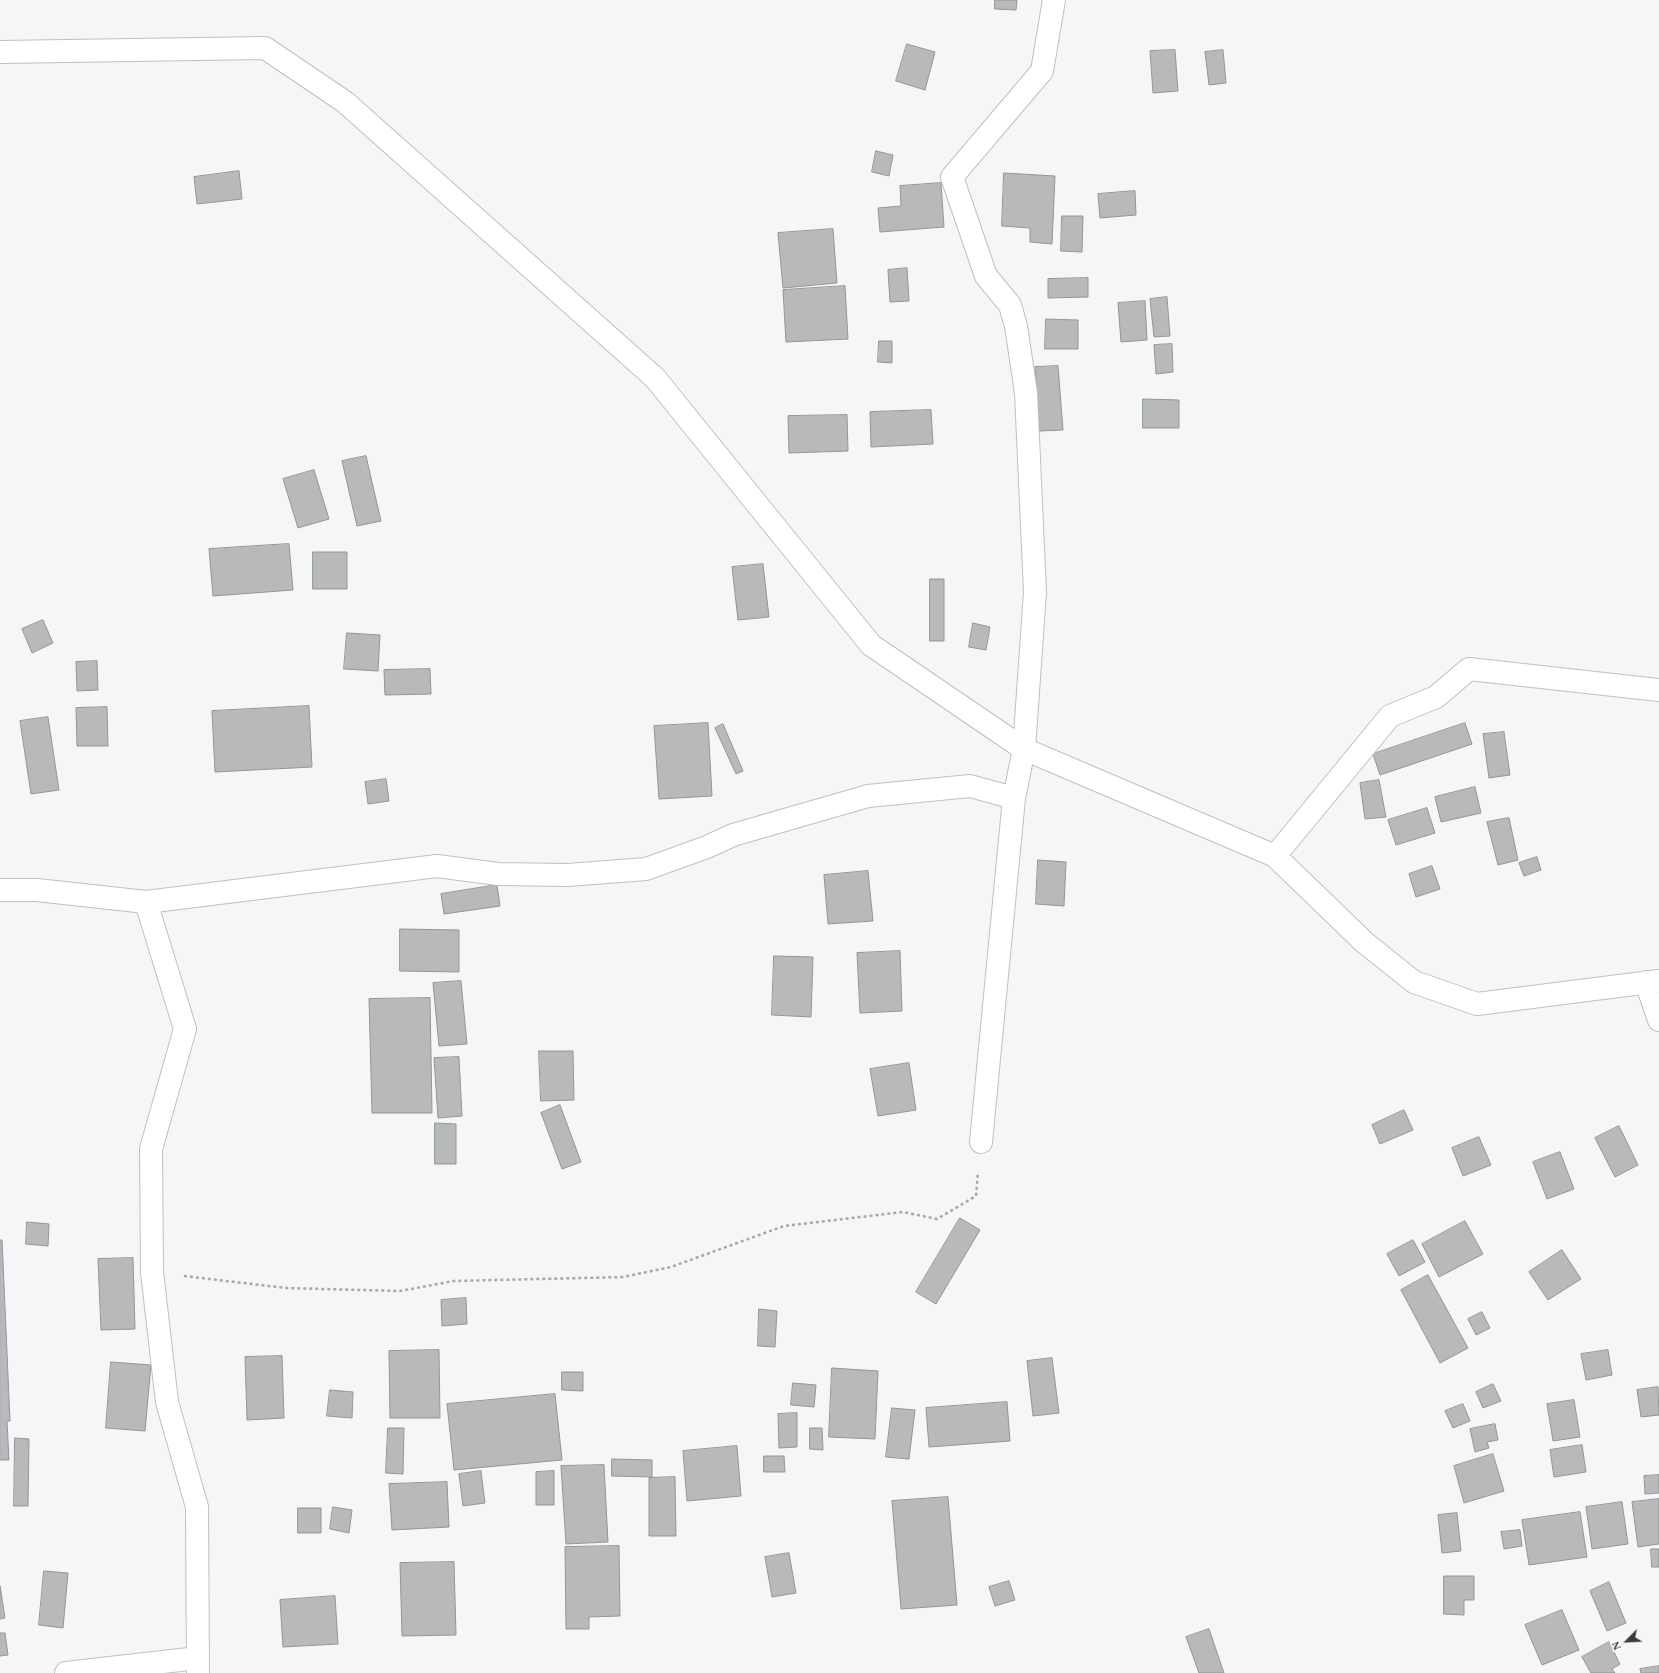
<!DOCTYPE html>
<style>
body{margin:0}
#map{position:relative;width:1659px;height:1673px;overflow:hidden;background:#f4f6f8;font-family:Georgia,serif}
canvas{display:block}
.north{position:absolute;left:1607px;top:1621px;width:40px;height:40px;-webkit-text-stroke:3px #fff;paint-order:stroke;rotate:246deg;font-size:11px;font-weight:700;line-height:16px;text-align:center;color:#38393a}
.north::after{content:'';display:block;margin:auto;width:14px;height:18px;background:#38393a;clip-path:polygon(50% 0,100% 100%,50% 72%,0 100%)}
</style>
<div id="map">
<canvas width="1659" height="1673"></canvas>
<div class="north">N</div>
</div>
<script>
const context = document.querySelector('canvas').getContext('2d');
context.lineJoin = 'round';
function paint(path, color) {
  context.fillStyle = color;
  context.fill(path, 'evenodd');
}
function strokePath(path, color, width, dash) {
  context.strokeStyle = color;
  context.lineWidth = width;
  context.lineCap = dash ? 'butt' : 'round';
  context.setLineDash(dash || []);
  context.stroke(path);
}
const building = new Path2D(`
 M995 0H1017L1016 10 995 9Z
 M907 44 935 52 925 90 896 81Z
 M1175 50 1178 91 1153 93 1150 51Z
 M1223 50 1226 83 1209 85 1205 52Z
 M876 151 893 155 889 176 872 172Z
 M239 171 242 199 197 204 194 177Z
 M1004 173 1055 176 1052 244 1030 242V228L1002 226Z
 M941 183 944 227 880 232 878 208 901 206 900 186Z
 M1135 191 1136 215 1100 218 1098 194Z
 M1062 216H1083L1082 252 1061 251Z
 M833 229 837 283 783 288 778 233Z
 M907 268 909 301 890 302 888 270Z
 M1088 278V297L1048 298V279Z
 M845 286 848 339 786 342 783 290Z
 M1167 297 1170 336 1154 337 1150 299Z
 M1145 301 1147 340 1121 342 1118 303Z
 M1046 319 1078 320V349H1045Z
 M879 341H892V363L878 362Z
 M1172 344 1173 372 1156 374 1154 345Z
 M1058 366 1063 430 1039 431 1035 367Z
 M1143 399 1179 400V428H1143Z
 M931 410 933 444 871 447 870 412Z
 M847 415 848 451 789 453 788 416Z
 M366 456 381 521 357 526 342 461Z
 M314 470 329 519 298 528 283 479Z
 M289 544 293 590 213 596 209 549Z
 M313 552H347V589H313Z
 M763 564 769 617 738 620 732 567Z
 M930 579H944V641H930Z
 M43 620 53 643 32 653 22 629Z
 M973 623 990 627 986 650 969 647Z
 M347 633 380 635 378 671 344 669Z
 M97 661 98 690 77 691 76 662Z
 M430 669 431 694 385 695 384 670Z
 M309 706 312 767 215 772 212 711Z
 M107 707 108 746H77L76 708Z
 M48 717 59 790 31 794 20 721Z
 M708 723 712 796 659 799 654 726Z
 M1465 723 1472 744 1380 775 1373 754Z
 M723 724 743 771 736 774 715 728Z
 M1504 732 1510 775 1489 778 1483 734Z
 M386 779 389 801 368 804 365 782Z
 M1379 780 1386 817 1365 819 1360 783Z
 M1475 787 1481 813 1441 822 1435 797Z
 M1427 808 1435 833 1396 845 1388 820Z
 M1509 818 1518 860 1498 865 1487 822Z
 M1537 857 1541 870 1524 876 1519 863Z
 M1038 860 1066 862 1064 906 1036 904Z
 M1432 866 1440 889 1416 897 1409 874Z
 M868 871 873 921 828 924 824 875Z
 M497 885 500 906 444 914 441 894Z
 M400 929 459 930V972L400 971Z
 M900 951 902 1011 860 1013 857 953Z
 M774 956 813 957 811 1017 772 1015Z
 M461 981 467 1044 439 1046 433 983Z
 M430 998 432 1113H372L369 999Z
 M539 1051H573L574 1100 541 1101Z
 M459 1057 462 1116 438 1118 434 1058Z
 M909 1063 916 1110 878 1116 870 1069Z
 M560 1105 581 1162 562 1169 541 1113Z
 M1404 1110 1413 1130 1380 1144 1372 1125Z
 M435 1123 456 1124V1164H435Z
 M1619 1126 1638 1165 1615 1177 1595 1138Z
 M1479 1137 1491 1165 1463 1176 1452 1148Z
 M1560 1152 1574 1189 1547 1199 1533 1162Z
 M960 1218 980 1230 936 1304 916 1292Z
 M1465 1221 1483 1254 1439 1277 1422 1244Z
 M27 1222 49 1224 48 1246 26 1244Z
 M0 1240H2L10 1421H7L9 1460H0Z
 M1413 1240 1425 1262 1399 1276 1387 1254Z
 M1562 1250 1581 1279 1548 1300 1529 1272Z
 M133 1258 135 1329 101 1330 98 1259Z
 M1428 1275 1468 1348 1440 1363 1401 1290Z
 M466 1298 467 1324 442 1326 441 1300Z
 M759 1309 777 1311 775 1347 758 1346Z
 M1482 1312 1490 1328 1476 1335 1468 1319Z
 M439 1350 440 1418H390L389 1351Z
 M1608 1350 1612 1375 1586 1380 1581 1354Z
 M282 1356 284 1418 247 1420 245 1357Z
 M1052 1358 1059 1413 1033 1416 1027 1361Z
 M111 1362 151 1365 145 1431 106 1428Z
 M832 1368 878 1371 875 1439 829 1437Z
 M562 1372H583V1391L562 1390Z
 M793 1383 816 1385 814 1407 791 1405Z
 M1493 1384 1501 1401 1483 1408 1476 1392Z
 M1658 1387 1659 1415 1641 1417 1637 1390Z
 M330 1390 353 1392 352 1418 327 1416Z
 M555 1394 562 1460 454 1470 447 1404Z
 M1574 1400 1580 1437 1553 1441 1547 1404Z
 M1007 1402 1010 1441 929 1447 926 1408Z
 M1463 1404 1470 1421 1453 1428 1445 1411Z
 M892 1408 915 1410 909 1459 886 1457Z
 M797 1413V1447L779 1448 778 1414Z
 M1495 1424 1498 1440 1487 1442 1489 1448 1475 1452 1470 1429Z
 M388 1428H404L403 1474 386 1473Z
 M810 1428H822L823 1450 810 1449Z
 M15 1438 29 1439 28 1506H14Z
 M1582 1445 1586 1472 1554 1477 1550 1450Z
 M737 1446 741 1496 687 1501 683 1451Z
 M1493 1454 1504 1491 1464 1503 1454 1466Z
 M764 1456H784L785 1472H764Z
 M612 1459 652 1460V1477L612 1476Z
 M604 1465 608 1542 566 1544 561 1466Z
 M481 1471 485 1503 463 1506 459 1474Z
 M554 1471V1505H536V1472Z
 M1659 1475V1493L1645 1494 1644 1476Z
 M675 1477 676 1536H649V1478Z
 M447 1482 449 1527 392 1530 389 1484Z
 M948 1497 957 1605 901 1609 892 1501Z
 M1659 1499V1544L1638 1547 1632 1502Z
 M1622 1502 1628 1544 1592 1549 1586 1507Z
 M333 1507 352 1510 349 1533 330 1529Z
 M298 1508H321V1533H298Z
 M1580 1512 1587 1557 1529 1565 1522 1520Z
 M1457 1513 1461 1551 1442 1553 1438 1515Z
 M1520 1530 1522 1546 1504 1549 1501 1532Z
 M619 1546 620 1616 589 1617V1629H566L565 1547Z
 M1651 1549H1659V1567H1652Z
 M789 1553 796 1593 772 1597 765 1557Z
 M454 1562 456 1635 402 1636 400 1563Z
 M44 1571 68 1573 63 1628 39 1625Z
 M1444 1576H1474V1600H1464V1615L1444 1614Z
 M1009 1581 1015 1600 995 1606 989 1587Z
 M1609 1582 1626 1623 1607 1631 1590 1591Z
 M0 1586 5 1618 0 1619Z
 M335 1596 338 1644 283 1647 280 1600Z
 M1562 1610 1579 1650 1542 1665 1525 1625Z
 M1209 1629 1224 1673H1199L1186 1637Z
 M0 1633H5L8 1655 0 1656Z
 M1609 1642 1620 1664 1612 1669 1615 1673H1591L1582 1657Z
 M1659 1666V1673H1641L1640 1669Z`);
paint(building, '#b8b9bb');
strokePath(building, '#939597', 1);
const street = new Path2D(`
 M0 52 265 48 345 102 655 378 871 645 1024 749 1275 856 1364 942 1414 982 1477 1004 1659 981
 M1275 856 1390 716 1436 697 1469 669 1659 690
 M0 890H37L146 902 437 866 498 874 568 875 646 869 707 847 733 835 868 796 970 786 1014 798
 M146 902 185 1029 151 1149 152 1272 167 1402 197 1507 198 1673
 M1646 982 1659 1020
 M981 1142 1014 798 1024 749 1035 592 1026 393 1016 326 1010 305 986 276 952 177 1042 71 1054 0
 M66 1673 198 1658`);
strokePath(street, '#bec0c2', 24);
strokePath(new Path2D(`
 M184 1276 286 1288 400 1291 454 1281 623 1277 671 1267 784 1226 903 1212 937 1219 976 1196 978 1172`), '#a6a8a9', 2.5, [3, 3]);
strokePath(street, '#fff', 22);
</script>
